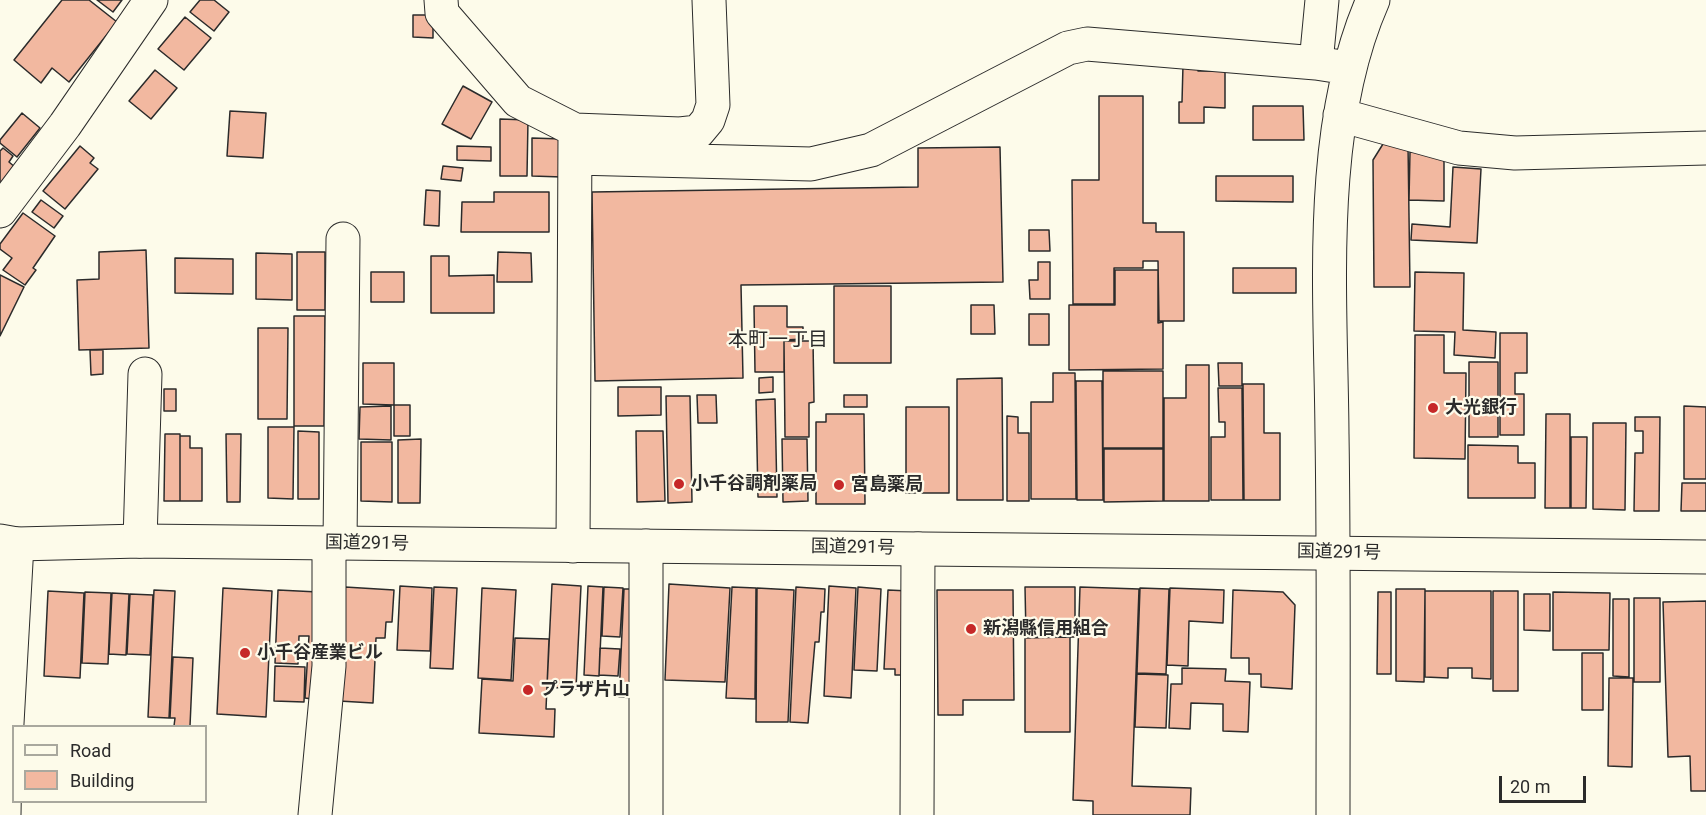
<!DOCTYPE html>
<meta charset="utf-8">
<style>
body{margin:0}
#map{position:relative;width:1706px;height:815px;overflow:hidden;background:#fdfbea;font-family:Roboto,sans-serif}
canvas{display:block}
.legend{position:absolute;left:12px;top:725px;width:195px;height:78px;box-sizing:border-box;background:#fdfbea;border:2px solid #a9a89e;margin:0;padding:8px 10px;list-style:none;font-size:18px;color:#2b2b2b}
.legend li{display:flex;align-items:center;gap:12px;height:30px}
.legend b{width:30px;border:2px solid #a9a89e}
.scale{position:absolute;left:1499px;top:776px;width:87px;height:27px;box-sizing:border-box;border:3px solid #2b2b2b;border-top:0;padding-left:8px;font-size:18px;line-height:21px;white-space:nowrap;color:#2b2b2b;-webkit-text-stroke:4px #fdfbea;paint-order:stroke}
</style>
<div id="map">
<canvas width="1706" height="815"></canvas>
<ul class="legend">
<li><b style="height:8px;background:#fdfbea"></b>Road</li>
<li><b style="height:16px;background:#f2b8a0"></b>Building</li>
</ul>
<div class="scale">20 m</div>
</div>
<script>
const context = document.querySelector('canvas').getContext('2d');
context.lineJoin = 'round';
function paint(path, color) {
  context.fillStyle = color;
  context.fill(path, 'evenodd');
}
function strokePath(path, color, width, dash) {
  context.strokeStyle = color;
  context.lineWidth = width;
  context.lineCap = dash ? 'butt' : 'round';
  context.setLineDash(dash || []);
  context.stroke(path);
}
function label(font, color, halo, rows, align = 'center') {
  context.font = font + ' Roboto,"Noto Sans JP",sans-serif';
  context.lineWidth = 4.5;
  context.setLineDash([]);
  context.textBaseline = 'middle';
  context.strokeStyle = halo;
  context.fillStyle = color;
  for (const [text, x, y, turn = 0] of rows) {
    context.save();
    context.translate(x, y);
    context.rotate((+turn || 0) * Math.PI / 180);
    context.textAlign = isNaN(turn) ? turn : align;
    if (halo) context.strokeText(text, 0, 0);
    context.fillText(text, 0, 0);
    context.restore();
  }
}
const building = new Path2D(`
 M62 0H89L117 22 69 82 52 68 41 83 14 60Z
 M97 0H122L113 12Z
 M200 0H214L229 12 214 31 190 12Z
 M413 15H433V38L413 37Z
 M185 17 211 38 184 70 158 49Z
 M1198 64V71H1225V108L1204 107V123H1179V102H1182L1183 65Z
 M155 70 177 88 151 119 129 101Z
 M463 86 492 102 471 139 442 124Z
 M1099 96H1143V223H1156V232H1184V321H1159L1158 261H1143V268H1114V304H1073L1072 180H1099Z
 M1253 106H1303L1304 140H1253Z
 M230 111 266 113 263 158 227 156Z
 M22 113 40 128 17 157 0 143V140Z
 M500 119 528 120 527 176H500Z
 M532 138 562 139V177L532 176Z
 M1383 144H1408L1410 287H1374L1373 160Z
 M80 146 94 158 90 163 98 169 65 209 43 191Z
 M457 146 491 147V161L457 160Z
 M1000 147 1003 282 741 285 743 378 595 381 592 192 918 187V148Z
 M3 148 13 156 9 162 16 168 0 189V151Z
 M1410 152H1444V201L1409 200Z
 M443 166 463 168 461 181 441 179Z
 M1453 167 1481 169 1477 243 1411 240 1412 224 1450 227Z
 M1216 176H1293V202L1216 201Z
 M426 190 440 191 439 226 424 225Z
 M494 192H549V232H461L462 202H494Z
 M41 200 63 216 54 228 32 212Z
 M23 213 55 236 33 268 36 270 25 285 3 270 12 258 0 249V244Z
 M1029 230H1049L1050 251H1029Z
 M146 250 149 348 79 350 77 280 99 279V252Z
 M297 252H325V310H297Z
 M498 252 531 253 532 282H497Z
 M256 253 292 254V300L256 299Z
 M431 256H449V276L494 275V313H431Z
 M175 258 233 259V294L175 293Z
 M1038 262H1050V299H1030L1029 280H1038Z
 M1233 268H1296V293H1233Z
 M1115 270H1158V323L1163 322V369L1069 370V305H1115Z
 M371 272H404V302H371Z
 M1415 272 1464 273 1463 330 1496 332 1495 358 1454 355 1455 332 1414 331Z
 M0 275 24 287 0 336Z
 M834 286H891V363H834Z
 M971 305H994L995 334H971Z
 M754 306H787V327H803V339L784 340V372H755Z
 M1029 314H1049V345H1029Z
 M294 316H325L324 426H294Z
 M258 328H288L287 419H258Z
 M1500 333H1527V373H1515V394H1524V435H1500Z
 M1415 335H1444V373H1466L1465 459 1414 458Z
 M784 341H813L814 402 809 403V437H785Z
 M90 350H103V374L91 375Z
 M1469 362H1498V437H1469Z
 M363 363H394V405L363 404Z
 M1218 363H1242V386H1219Z
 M1186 365H1209V501H1164V398H1186Z
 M1103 371H1163V448H1103Z
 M1053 373H1075L1076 499H1031V402H1053Z
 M773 377V392L759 393V378Z
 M1002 378 1003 500H957V379Z
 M1076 381H1102L1103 500H1077Z
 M1243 384H1264V433H1280V500H1244Z
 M618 387H661V415L618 416Z
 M1218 388H1242L1243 500H1211V437H1225V422H1219Z
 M164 389H176V411H164Z
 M697 395H716L717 423H698Z
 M844 395H867V407H844Z
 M666 396H690L692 502 668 503Z
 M775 399 777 497H758L756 400Z
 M394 405H410V436H394Z
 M391 406V440L359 439 360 407Z
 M1684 406 1706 407V479H1684Z
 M906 407H949V493H906Z
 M826 414H864L865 504H816V422H826Z
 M1546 414H1570V508H1545Z
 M1007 416 1018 417V433H1029V501H1007Z
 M1635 417H1660L1659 511H1634L1635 453H1643V431H1635Z
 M1593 423H1626L1625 510 1593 509Z
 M268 427H294L293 499 268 498Z
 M298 431 319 432V499H298Z
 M636 431H663L665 501 637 502Z
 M165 434H180V501H164Z
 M226 434H241L240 502H227Z
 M180 436H190V448H202V501H180Z
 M1571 437H1587L1586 508H1571Z
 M421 439 420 503H398V440Z
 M782 439H807L808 501 783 502Z
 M361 442H392V502L361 501Z
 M1468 445 1518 446V463H1535V498H1468Z
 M1104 449H1163V501L1104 502Z
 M1682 483H1706V511H1681Z
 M552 584 581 586 576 689 547 687Z
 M669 584 730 588 725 682 665 680Z
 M400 586 432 588 430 651 397 650Z
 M588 586 603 587 599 676 584 675Z
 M829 586 856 588 851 698 824 696Z
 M345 587 394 590 392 622H386L385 638H376L373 703 339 701Z
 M434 587 457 588 453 669 430 668Z
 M604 587 623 588 620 637 602 636Z
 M732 587 756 588 755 699 726 698Z
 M796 587 825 589 824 612H821L819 642H815L808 723 790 722Z
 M858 587 881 589 877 671 854 670Z
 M1025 587H1075V637L1026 636Z
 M1080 587 1139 589 1132 786 1191 788 1190 815H1093V801L1073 800Z
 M223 588 272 591 266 717 217 714Z
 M482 588 516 590 511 680 478 678Z
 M757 588 794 590 788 722H756Z
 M1140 588 1169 589 1166 674 1137 673Z
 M1170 588 1224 590 1223 623 1189 621 1188 666 1167 665Z
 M624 589H644L639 698 619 697Z
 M1396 589H1425L1424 682 1396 681Z
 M154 590 175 591 169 718 148 717Z
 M278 590 318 592 312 699 305 698 309 636H299L298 664 275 663Z
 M888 590 909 591 905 675H895V669H884Z
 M937 590H1013L1014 700H963V715H938Z
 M1233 590 1283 592 1295 605 1292 689 1261 687V674H1249V658H1231Z
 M48 591 84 593 80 678 44 676Z
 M1425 591H1491V679L1472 678V668H1448V678L1425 677Z
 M1493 591H1518V691H1493Z
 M85 592 111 593 108 664 82 663Z
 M1378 592H1391V674H1377Z
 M1553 592 1610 593 1609 650H1553Z
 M112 593 129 594 126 655 109 654Z
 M130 594 153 595 150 655 127 654Z
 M1524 594H1550V631L1524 630Z
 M1634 598H1660V682H1634Z
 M1613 599H1629V677L1613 676Z
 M1706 601V791H1691L1690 756 1668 757 1663 602Z
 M1070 637V732H1025V638Z
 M515 638 549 639 546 709H555L554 737 479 733 482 679 513 681Z
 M600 648 620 649 618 676 599 675Z
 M1582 653H1603V710H1582Z
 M173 657 193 658 190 726H174L175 718H170Z
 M275 666 305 667 304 702 274 701Z
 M1182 668 1226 669 1225 681 1250 682 1248 732 1223 731V704L1191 703 1190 729 1169 728 1171 684H1182Z
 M1137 674 1168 675 1166 728 1135 727Z
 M1609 678H1633L1632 767 1608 766Z`);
paint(building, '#f2b8a0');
strokePath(building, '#2b2b2b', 1.5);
const minor = new Path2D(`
 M441 0 442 13 518 101 575 130 680 134 698 132 708 120 713 105 709 0
 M1316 63 1322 0
 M1340 115 1459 148 1515 153 1706 148
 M575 158 811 164 871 150 1068 48 1087 44 1316 63 1348 68
 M0 211 65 125 151 0
 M140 541 145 374
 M340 544 343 239
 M573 546 575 135
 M4 815 5 759 17 544
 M315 815 329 666V544
 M646 815V546
 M917 815 918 549
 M1333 815C1333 688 1334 561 1332 434 1331 296 1316 129 1373 0`);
const highway = new Path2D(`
 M0 541 17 544 140 541 1706 557`);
strokePath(minor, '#2b2b2b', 35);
strokePath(highway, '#2b2b2b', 35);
strokePath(minor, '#fdfbea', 33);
strokePath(highway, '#fdfbea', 33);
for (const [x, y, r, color] of [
 [1433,408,6,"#c62828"],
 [679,484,6,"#c62828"],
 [839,485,6,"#c62828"],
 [971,629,6,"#c62828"],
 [245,653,6,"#c62828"],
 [528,690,6,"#c62828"]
]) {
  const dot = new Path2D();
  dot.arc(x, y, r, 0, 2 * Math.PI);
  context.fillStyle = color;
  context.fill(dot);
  strokePath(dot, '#fdfbea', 2);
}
label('bold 18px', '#2b2b2b', '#fdfbea', [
 ["大光銀行",1445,408],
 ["小千谷調剤薬局",691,484],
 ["宮島薬局",851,485],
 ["新潟縣信用組合",983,629],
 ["小千谷産業ビル",257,653],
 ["プラザ片山",540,690]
], 'left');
label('18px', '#2b2b2b', '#fdfbea', [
 ["国道291号",367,544,1],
 ["国道291号",853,548,1],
 ["国道291号",1339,553,1]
]);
label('20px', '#2b2b2b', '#fdfbea', [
 ["本町一丁目",778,341]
]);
</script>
